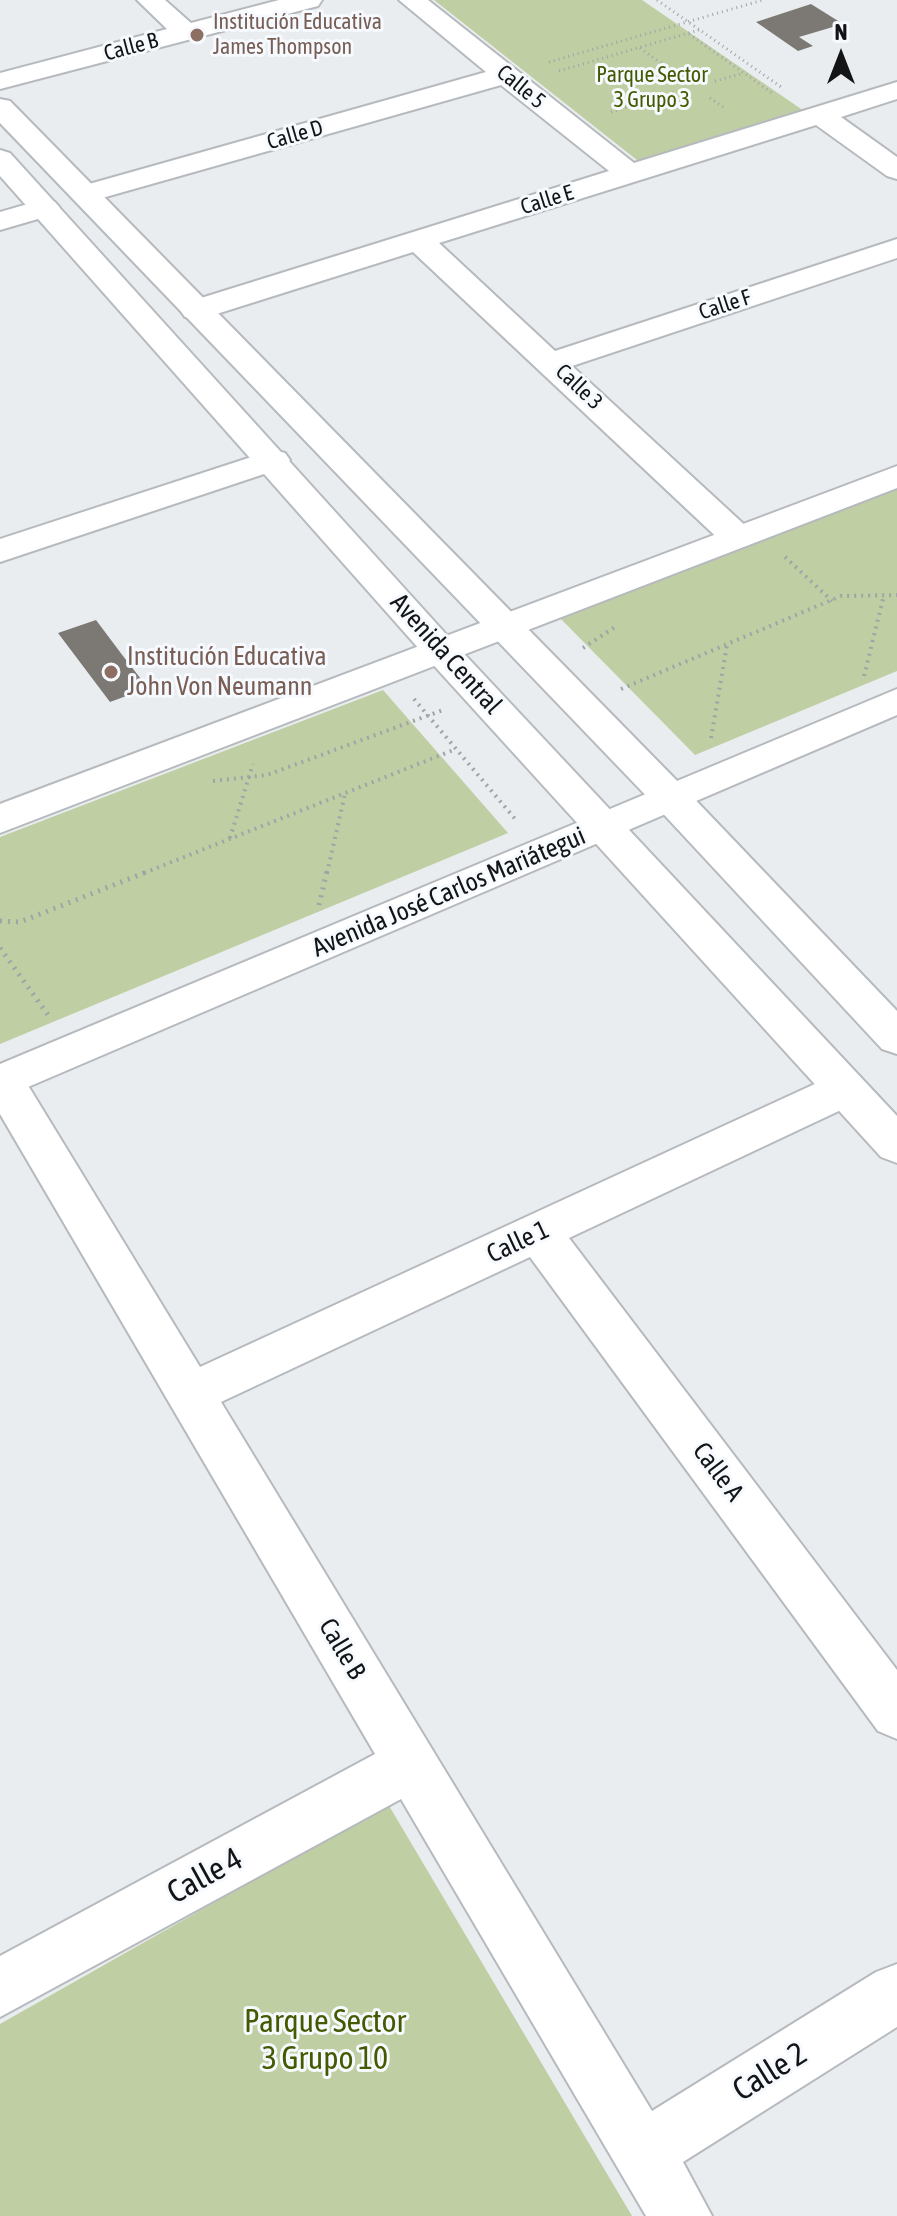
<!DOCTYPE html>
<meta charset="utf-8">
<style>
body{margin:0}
#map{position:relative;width:897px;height:2216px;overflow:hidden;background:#e9edf0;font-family:"Asap Condensed",sans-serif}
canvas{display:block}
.north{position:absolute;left:801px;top:16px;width:80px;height:80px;-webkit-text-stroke:6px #f6fafe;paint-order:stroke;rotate:0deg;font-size:22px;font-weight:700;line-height:32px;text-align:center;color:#131416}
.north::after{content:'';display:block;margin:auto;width:28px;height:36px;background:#131416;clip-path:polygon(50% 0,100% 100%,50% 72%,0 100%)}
</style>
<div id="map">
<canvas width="897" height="2216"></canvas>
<div class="north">N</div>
</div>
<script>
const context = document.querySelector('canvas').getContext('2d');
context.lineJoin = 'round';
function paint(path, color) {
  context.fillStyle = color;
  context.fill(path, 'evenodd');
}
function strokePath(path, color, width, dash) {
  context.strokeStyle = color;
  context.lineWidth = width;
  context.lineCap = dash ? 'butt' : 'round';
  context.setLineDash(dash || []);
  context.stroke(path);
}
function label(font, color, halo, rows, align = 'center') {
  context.font = font + ' "Asap Condensed",sans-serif';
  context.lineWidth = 6;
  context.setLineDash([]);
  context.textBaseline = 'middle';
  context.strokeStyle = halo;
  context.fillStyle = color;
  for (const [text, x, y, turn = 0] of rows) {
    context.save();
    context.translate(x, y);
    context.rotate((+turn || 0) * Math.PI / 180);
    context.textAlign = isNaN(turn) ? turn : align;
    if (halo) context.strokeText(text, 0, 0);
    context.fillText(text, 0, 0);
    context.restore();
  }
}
paint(new Path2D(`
 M434 0H642L807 113 642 164Z
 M897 486V671L695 755 557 615Z
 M383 690 508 833 0 1044V837Z
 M388 1804 632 2216H0V2024Z`), '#bfcea3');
paint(new Path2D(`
 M811 4 843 24 799 37 813 46 798 51 756 22Z
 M96 620 123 656 148 688 110 702 58 633Z`), '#7c7975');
const minor = new Path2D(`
 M137 0H165L191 23 279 0H322L318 6 0 89V73L167 29Z
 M399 0H428L634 163 897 82V99L841 117 897 157V179L887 176 816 125 439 243 555 351 897 239V258L572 366 749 529 754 537 749 545 737 548 725 545 413 252 207 317 196 319 185 317 180 310 185 303 609 171 501 85 95 200 85 203 75 200 70 194 75 188 486 72Z
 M45 199 55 202 60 208 55 214 0 230V212Z
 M273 450 285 453 290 460 285 467 0 562V539Z
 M3 1064 18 1069 200 1367 830 1077 845 1072 860 1077 867 1089 860 1101 569 1238 897 1670V1739L878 1731 530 1257 221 1402 652 2111 876 1972 897 1964V2027L683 2162 712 2216H646L401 1799 0 2017V1956L375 1754 0 1114V1065Z`);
const tertiary = new Path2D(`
 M0 99 10 101 684 788 897 1011V1054L882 1049 656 806 0 123Z
 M0 150 10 153 454 643 897 1116V1163L881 1157 428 659 0 176Z`);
const secondary = new Path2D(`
 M897 466V488L0 833V804Z
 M897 689V715L0 1099V1064Z`);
strokePath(minor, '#b6babe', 4);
strokePath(tertiary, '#b6babe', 4);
strokePath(secondary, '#b6babe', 4);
strokePath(new Path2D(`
 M657 0 784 89
 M689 34 772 93
 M640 48 681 78
 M549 62 763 0
 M559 71 699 30
 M715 81 744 73
 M710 98 726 109
 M611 112 675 92`), '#a1a4a7', 3, [1, 4]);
strokePath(new Path2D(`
 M785 557 832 601
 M583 648 615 627
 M864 676 884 595
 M621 689 841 596 897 595
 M414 699 516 820
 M711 738 727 645
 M213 781 267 775 443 710
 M230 838 253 764
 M144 873 456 749
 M327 873 345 794`), '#a1a4a7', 4, [2, 5]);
strokePath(new Path2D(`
 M319 905 327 871
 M0 921 20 922 149 871
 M0 948 48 1015`), '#a1a4a7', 5, [2, 6]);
paint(minor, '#fff');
paint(tertiary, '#fff');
paint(secondary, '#fff');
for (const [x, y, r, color] of [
 [197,35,8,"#8d6e63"],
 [111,672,8,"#8d6e63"]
]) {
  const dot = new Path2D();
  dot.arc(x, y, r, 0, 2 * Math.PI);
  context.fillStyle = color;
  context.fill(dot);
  strokePath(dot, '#f6fafe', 3);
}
label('22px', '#785e54', '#f6fafe', [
 ["Institución Educativa",213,22],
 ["James Thompson",213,47]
], 'left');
label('22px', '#131416', '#f6fafe', [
 ["Calle B",131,47,-15],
 ["Calle 5",521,87,39],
 ["Calle D",295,135,-16],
 ["Calle E",547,200,-17],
 ["Calle F",725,305,-18],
 ["Calle 3",579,387,43]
]);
label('22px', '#455900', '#f6fafe', [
 ["Parque Sector",652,75],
 ["3 Grupo 3",652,100]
]);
label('26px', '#131416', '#f6fafe', [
 ["Avenida Central",446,654,48],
 ["Avenida José Carlos Mariátegui",449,892,-23],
 ["Calle 1",518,1242,-25],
 ["Calle A",718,1472,53],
 ["Calle B",342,1649,59]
]);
label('26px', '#785e54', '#f6fafe', [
 ["Institución Educativa",127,657],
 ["John Von Neumann",127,687]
], 'left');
label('32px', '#131416', '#f6fafe', [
 ["Calle 4",205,1876,-29],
 ["Calle 2",770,2072,-32]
]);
label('32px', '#455900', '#f6fafe', [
 ["Parque Sector",325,2022],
 ["3 Grupo 10",325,2059]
]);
</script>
